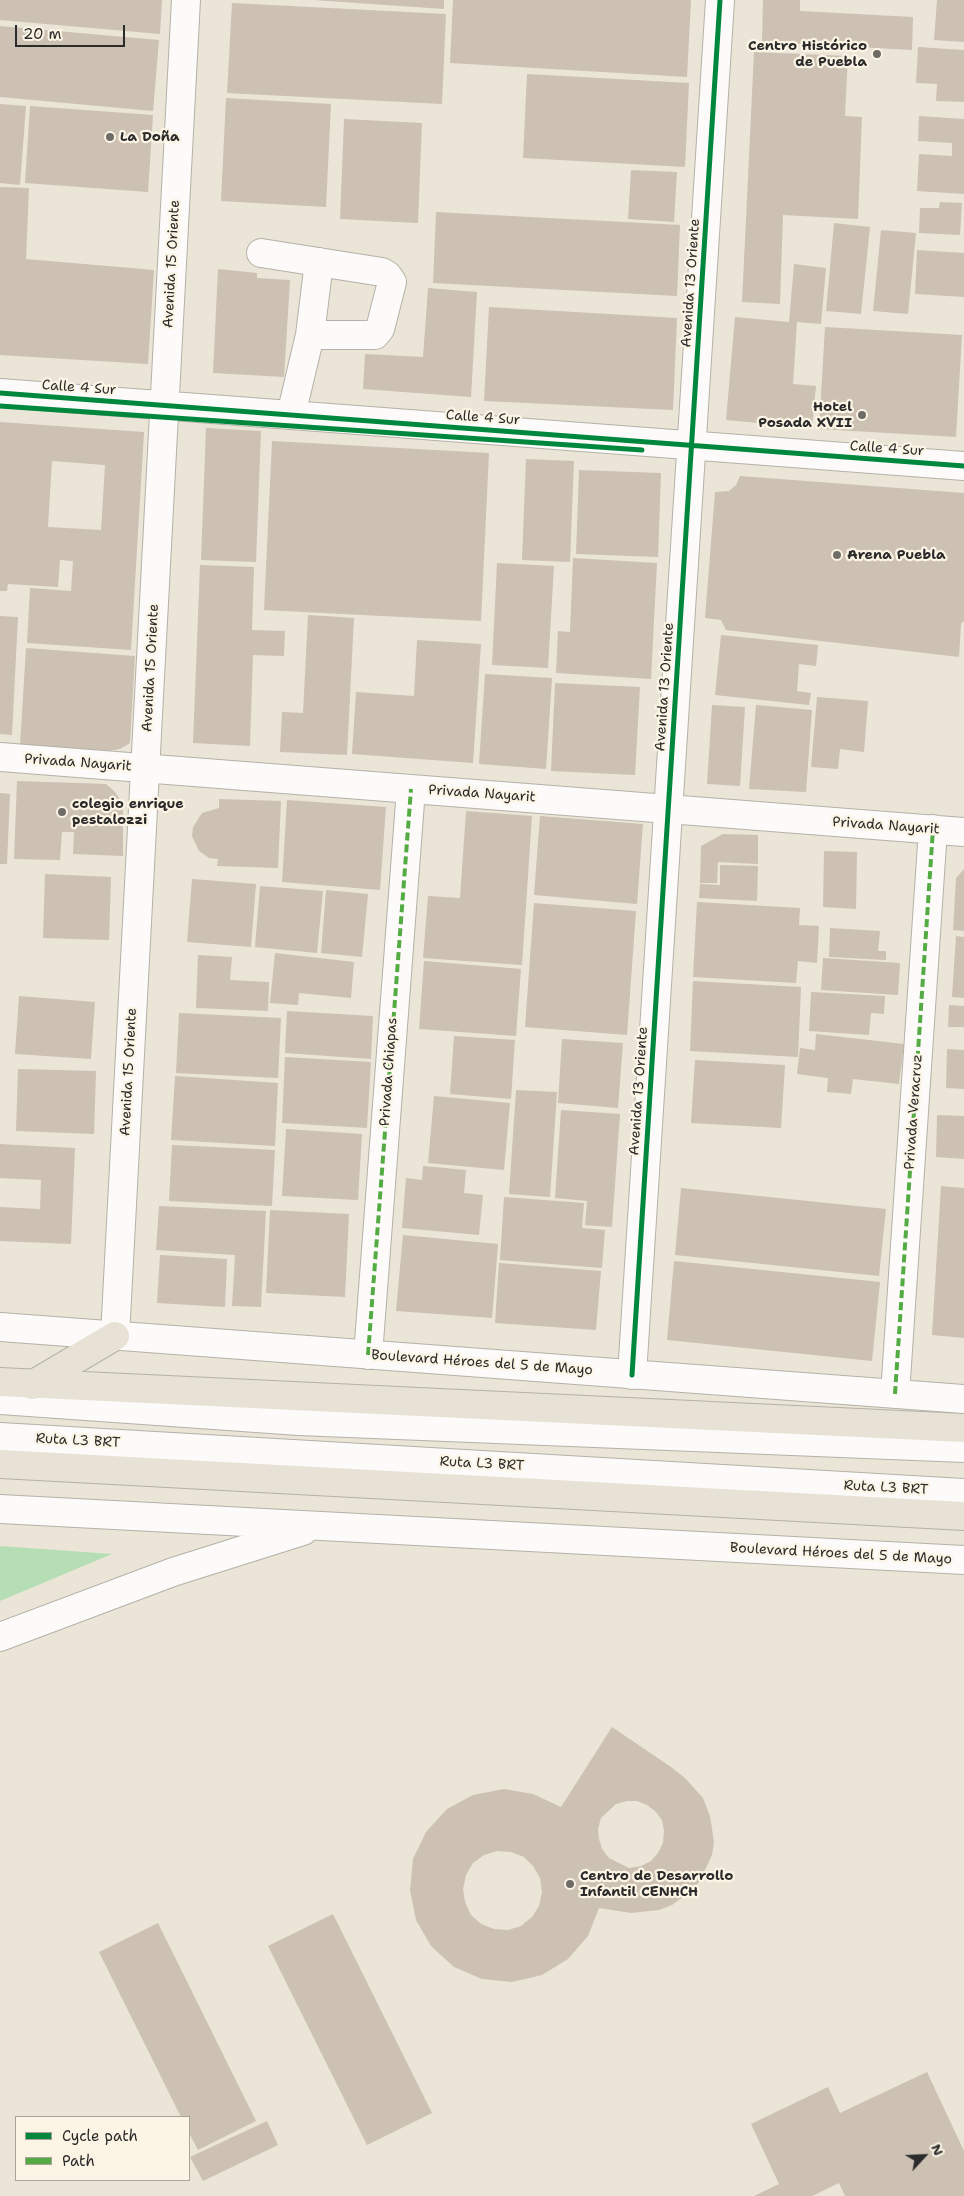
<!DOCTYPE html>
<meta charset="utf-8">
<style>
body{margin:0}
#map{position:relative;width:964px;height:2196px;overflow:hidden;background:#eae5d6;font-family:"Shantell Sans",sans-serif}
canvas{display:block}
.legend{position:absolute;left:15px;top:2116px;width:175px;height:65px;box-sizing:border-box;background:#fcf5e5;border:1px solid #a8a49b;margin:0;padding:6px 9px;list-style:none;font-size:15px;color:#2b2b2b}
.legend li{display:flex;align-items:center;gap:10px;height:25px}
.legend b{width:25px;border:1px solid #a8a49b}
.north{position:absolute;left:899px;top:2131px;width:50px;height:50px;-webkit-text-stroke:4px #fcf5e5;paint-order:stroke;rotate:65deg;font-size:14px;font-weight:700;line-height:20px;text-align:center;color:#2b2b2b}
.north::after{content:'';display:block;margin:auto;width:18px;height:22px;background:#2b2b2b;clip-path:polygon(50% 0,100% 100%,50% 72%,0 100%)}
.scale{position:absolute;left:15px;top:25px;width:110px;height:22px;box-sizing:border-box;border:2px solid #2b2b2b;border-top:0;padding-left:6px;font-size:15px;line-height:18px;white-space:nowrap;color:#2b2b2b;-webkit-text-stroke:4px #fcf5e5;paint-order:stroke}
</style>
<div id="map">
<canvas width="964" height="2196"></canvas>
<ul class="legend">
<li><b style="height:6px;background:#00873e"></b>Cycle path</li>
<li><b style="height:6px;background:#54ab44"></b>Path</li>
</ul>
<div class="north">N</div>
<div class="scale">20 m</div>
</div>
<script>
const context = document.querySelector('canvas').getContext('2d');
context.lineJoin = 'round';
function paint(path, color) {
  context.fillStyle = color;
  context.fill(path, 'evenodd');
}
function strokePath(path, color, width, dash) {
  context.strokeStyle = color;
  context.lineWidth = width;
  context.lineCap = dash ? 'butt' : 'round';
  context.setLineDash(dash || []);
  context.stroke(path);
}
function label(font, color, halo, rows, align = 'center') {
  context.font = font + ' "Shantell Sans",sans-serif';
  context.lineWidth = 4.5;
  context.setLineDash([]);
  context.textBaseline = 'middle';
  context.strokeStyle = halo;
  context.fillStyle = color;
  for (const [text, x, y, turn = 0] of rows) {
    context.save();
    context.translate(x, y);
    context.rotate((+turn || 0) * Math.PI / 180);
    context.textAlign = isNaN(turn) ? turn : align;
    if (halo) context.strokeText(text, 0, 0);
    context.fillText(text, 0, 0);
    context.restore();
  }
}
paint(new Path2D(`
 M0 1546 112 1554 0 1601Z`), '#b5deb4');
paint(new Path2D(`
 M0 0H162L160 34 0 20Z
 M313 0H444V9Z
 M453 0H691L687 77 450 63Z
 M763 0H800V11L913 17 912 50 762 42Z
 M937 0H964V42L934 40Z
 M232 3 446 14 442 104 227 93Z
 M0 26 159 40 153 111 0 97Z
 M918 47 964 50V102L936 101 937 84 916 83Z
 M754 52 848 56 845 116 862 117 858 219 783 215 780 304 742 302Z
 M527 74 689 83 685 167 523 158Z
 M226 98 331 104 326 207 221 201Z
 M0 104 26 106 20 185 0 183Z
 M30 106 153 115 148 192 25 183Z
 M919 116 964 119V194L917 191 919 154 952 156V143L918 141Z
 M344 119 422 123 418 223 340 219Z
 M631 170 677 172 674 222 628 219Z
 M0 187 29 188 26 259 154 270 148 364 0 355Z
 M940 202 962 203 960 235 919 233 920 208H939Z
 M436 212 680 225 677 296 433 283Z
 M834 223 870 227 861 314 826 311Z
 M881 230 916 233 908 314 873 311Z
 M917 250 964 253V297L915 294Z
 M794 264 826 268 821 324 797 322 793 384 816 386 812 428 726 420 735 317 789 322Z
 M218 269 257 273V278L290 280 284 377 213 373Z
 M428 288 477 292 471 397 363 389 365 354 423 357Z
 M489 307 677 318 673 410 484 401Z
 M825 327 962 335 956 437 819 429Z
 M0 422 144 432 131 650 27 643 30 588 71 591 73 561 60 560 58 587 8 584 7 591H0ZM52 461 105 465 101 530 48 527Z
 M206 428 261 431 256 562 201 560Z
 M272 441 489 453 481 621 264 610Z
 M526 459 574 461 570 562 522 560Z
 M579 470 661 473 658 557 576 554Z
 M740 476 964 493V621L961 624 959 657 726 630 721 620 705 618 715 492 729 491 736 485Z
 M573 558 657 563 651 679 556 673 558 631 570 632Z
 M497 563 554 566 548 668 492 665Z
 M200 565 254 567 252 630 285 631 284 656 253 655 250 746 193 743Z
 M308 615 354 618 347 755 280 752 282 712 303 713Z
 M0 616 18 617 12 735 0 734Z
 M721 635 818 645 816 666 799 664 797 691 811 693 809 705 715 695Z
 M417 640 481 644 473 763 352 754 356 692 414 696Z
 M26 648 135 656 130 743 120 749 108 751 20 745Z
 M485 674 552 678 546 769 479 764Z
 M555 683 640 687 635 775 551 771Z
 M817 697 868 701 864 752 840 749 838 769 811 767Z
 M712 705 745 707 740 786 707 784Z
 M756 705 812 710 806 792 749 789Z
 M17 781 106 784 115 792 123 804V856L73 854 74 832H62L60 860 14 859Z
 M0 793 10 794 7 864H0Z
 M219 799 281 801 278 868 217 866 218 859 209 858 199 851 192 836 193 827 202 813 219 808Z
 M287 800 386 807 380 890 282 882Z
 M466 811 532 816 522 965 423 958 428 896 460 898Z
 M540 816 643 824 637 904 534 895Z
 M723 834 758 835V864L718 862 717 883H700L701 846Z
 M824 851 857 852 856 909 823 907Z
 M720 865 758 866 757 901 699 898 700 884 720 885Z
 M964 869V931L953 930 956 878Z
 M45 874 111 877 109 940 43 938Z
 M192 879 256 884 251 947 187 942Z
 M260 886 323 891 317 953 255 947Z
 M326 890 368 894 362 957 321 953Z
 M697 902 800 908 799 925 819 926 817 963 798 961 796 983 693 977Z
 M534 903 636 911 627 1035 525 1027Z
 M830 928 880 931 878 951H886V960L829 957Z
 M956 936 964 937V998L952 997Z
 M275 953 354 962 351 998 299 993 298 1005 270 1003Z
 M198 955 232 957 230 980 269 982 268 1011 196 1008Z
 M823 958 900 963 898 995 821 990Z
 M424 961 521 969 516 1036 419 1029Z
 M693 981 801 987 798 1057 690 1051Z
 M811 992 885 996 884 1014 871 1013 869 1035 809 1031Z
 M19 996 95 1002 91 1059 15 1054Z
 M949 1005 964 1006V1027H948Z
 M287 1011 373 1016 371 1059 285 1053Z
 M179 1013 281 1018 278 1078 176 1073Z
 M816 1034 904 1044 899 1084 853 1079 851 1094 827 1092 828 1078 797 1074 800 1048 815 1050Z
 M454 1036 515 1040 511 1099 450 1094Z
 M562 1039 623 1043 618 1108 558 1103Z
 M947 1049 964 1050V1089L946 1088Z
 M285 1057 371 1062 367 1128 282 1123Z
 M695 1060 785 1065 781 1128 691 1123Z
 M18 1069 96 1071 94 1134 16 1131Z
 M175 1076 278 1083 275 1146 171 1140Z
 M516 1090 557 1092 550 1197 509 1194Z
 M434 1096 510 1103 504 1170 428 1163Z
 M561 1110 620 1114 612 1227 585 1225 587 1201 555 1198Z
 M937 1115 964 1116V1159L936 1157Z
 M286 1129 362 1134 358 1200 282 1196Z
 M0 1144 75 1148 71 1244 0 1241V1207L40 1209 41 1180 0 1178Z
 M172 1145 275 1150 272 1206 169 1201Z
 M423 1166 466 1170 464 1193 483 1195 479 1235 402 1228 406 1178 422 1180Z
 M941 1186 964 1188V1338L932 1335Z
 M681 1188 886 1209 879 1276 675 1255Z
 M504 1197 584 1203 582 1228 605 1230 602 1268 500 1260Z
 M159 1206 266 1211 261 1307 232 1306 235 1255 156 1250Z
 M270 1210 349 1214 345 1297 266 1293Z
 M403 1235 498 1244 492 1318 396 1311Z
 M160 1255 227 1259 225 1307 157 1303Z
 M674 1261 880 1282 872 1361 667 1340Z
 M499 1263 601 1271 596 1330 495 1323Z
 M612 1727 671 1767 685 1778 703 1798 710 1816 714 1842 712 1855 700 1881 691 1891 672 1905 659 1910 631 1913 599 1908 588 1936 568 1959 542 1975 512 1982 482 1979 454 1967 431 1946 416 1920 410 1890 413 1859 426 1832 447 1809 473 1795 504 1789 533 1794 561 1807ZM627 1801H637L647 1805 656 1812 662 1820 664 1831 663 1843 658 1853 651 1861 641 1866 629 1868 609 1858 602 1849 599 1839 598 1829 601 1818 616 1804ZM497 1851 511 1852 524 1857 533 1866 540 1878 542 1892 539 1906 532 1917 521 1926 508 1930 494 1929 481 1924 471 1915 465 1902 463 1889 466 1875 473 1863 484 1855Z
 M333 1914 432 2113 367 2145 268 1946Z
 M158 1923 256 2121 198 2150 189 2133V2117H181L99 1952Z
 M927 2072 964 2151V2196H845L839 2183 812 2196H754L779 2184 751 2124 828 2087 840 2113Z
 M267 2121 278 2145 203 2181 190 2157Z`), '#ccc1b3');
const minor = new Path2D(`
 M261 253 382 272 387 275 392 282 380 329 375 335H310
 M0 393 964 466
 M291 415 310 335 319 262
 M0 757 964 832
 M0 1327 964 1399
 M115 1336 186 0
 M368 1355 411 789
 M632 1375 720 0
 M895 1394 933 829
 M0 1400 299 1421 964 1448
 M0 1437 964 1493
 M0 1509 964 1560
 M0 1637 173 1572 303 1531`);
const major = new Path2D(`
 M0 1382 964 1428
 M32 1385 115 1336
 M0 1464 964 1516`);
strokePath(minor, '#b4b1a8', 30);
strokePath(major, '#b4b1a8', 30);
strokePath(minor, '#fcfbf9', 28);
strokePath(major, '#e7e2d5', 28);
strokePath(new Path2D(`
 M368 1355 411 789
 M895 1394 933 829`), '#54ab44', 4, [8, 4]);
strokePath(new Path2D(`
 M0 393 964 466
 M0 406 642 450
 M632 1375 720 0`), '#00873e', 5);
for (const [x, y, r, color] of [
 [877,54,5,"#6e6c67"],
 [110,137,5,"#6e6c67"],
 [862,415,5,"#6e6c67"],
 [837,555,5,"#6e6c67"],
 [62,812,5,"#6e6c67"],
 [570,1884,5,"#6e6c67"]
]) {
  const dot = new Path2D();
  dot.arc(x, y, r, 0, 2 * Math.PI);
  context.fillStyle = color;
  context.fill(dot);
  strokePath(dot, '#fcf5e5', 2);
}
label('bold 14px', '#2b2b2b', '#fcf5e5', [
 ["Centro Histórico",867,46,"right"],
 ["de Puebla",867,62,"right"],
 ["La Doña",120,137],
 ["Hotel",852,407,"right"],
 ["Posada XVII",852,423,"right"],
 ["Arena Puebla",847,555],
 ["colegio enrique",72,804],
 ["pestalozzi",72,820],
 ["Centro de Desarrollo",580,1876],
 ["Infantil CENHCH",580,1892]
], 'left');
label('14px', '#2b2b2b', '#fcf5e5', [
 ["Avenida 15 Oriente",172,264,-87],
 ["Avenida 13 Oriente",691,283,-86],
 ["Calle 4 Sur",79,388,4],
 ["Calle 4 Sur",483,418,4],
 ["Calle 4 Sur",887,449,4],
 ["Avenida 15 Oriente",151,668,-87],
 ["Avenida 13 Oriente",665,687,-86],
 ["Privada Nayarit",78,763,4],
 ["Privada Nayarit",482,794,4],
 ["Privada Nayarit",886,826,4],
 ["Avenida 15 Oriente",129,1072,-87],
 ["Privada Chiapas",389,1072,-86],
 ["Avenida 13 Oriente",639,1091,-86],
 ["Privada Veracruz",914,1112,-86],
 ["Boulevard Héroes del 5 de Mayo",482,1363,4],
 ["Ruta L3 BRT",78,1441,3],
 ["Ruta L3 BRT",482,1464,3],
 ["Ruta L3 BRT",886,1488,3],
 ["Boulevard Héroes del 5 de Mayo",841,1554,3]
]);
</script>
